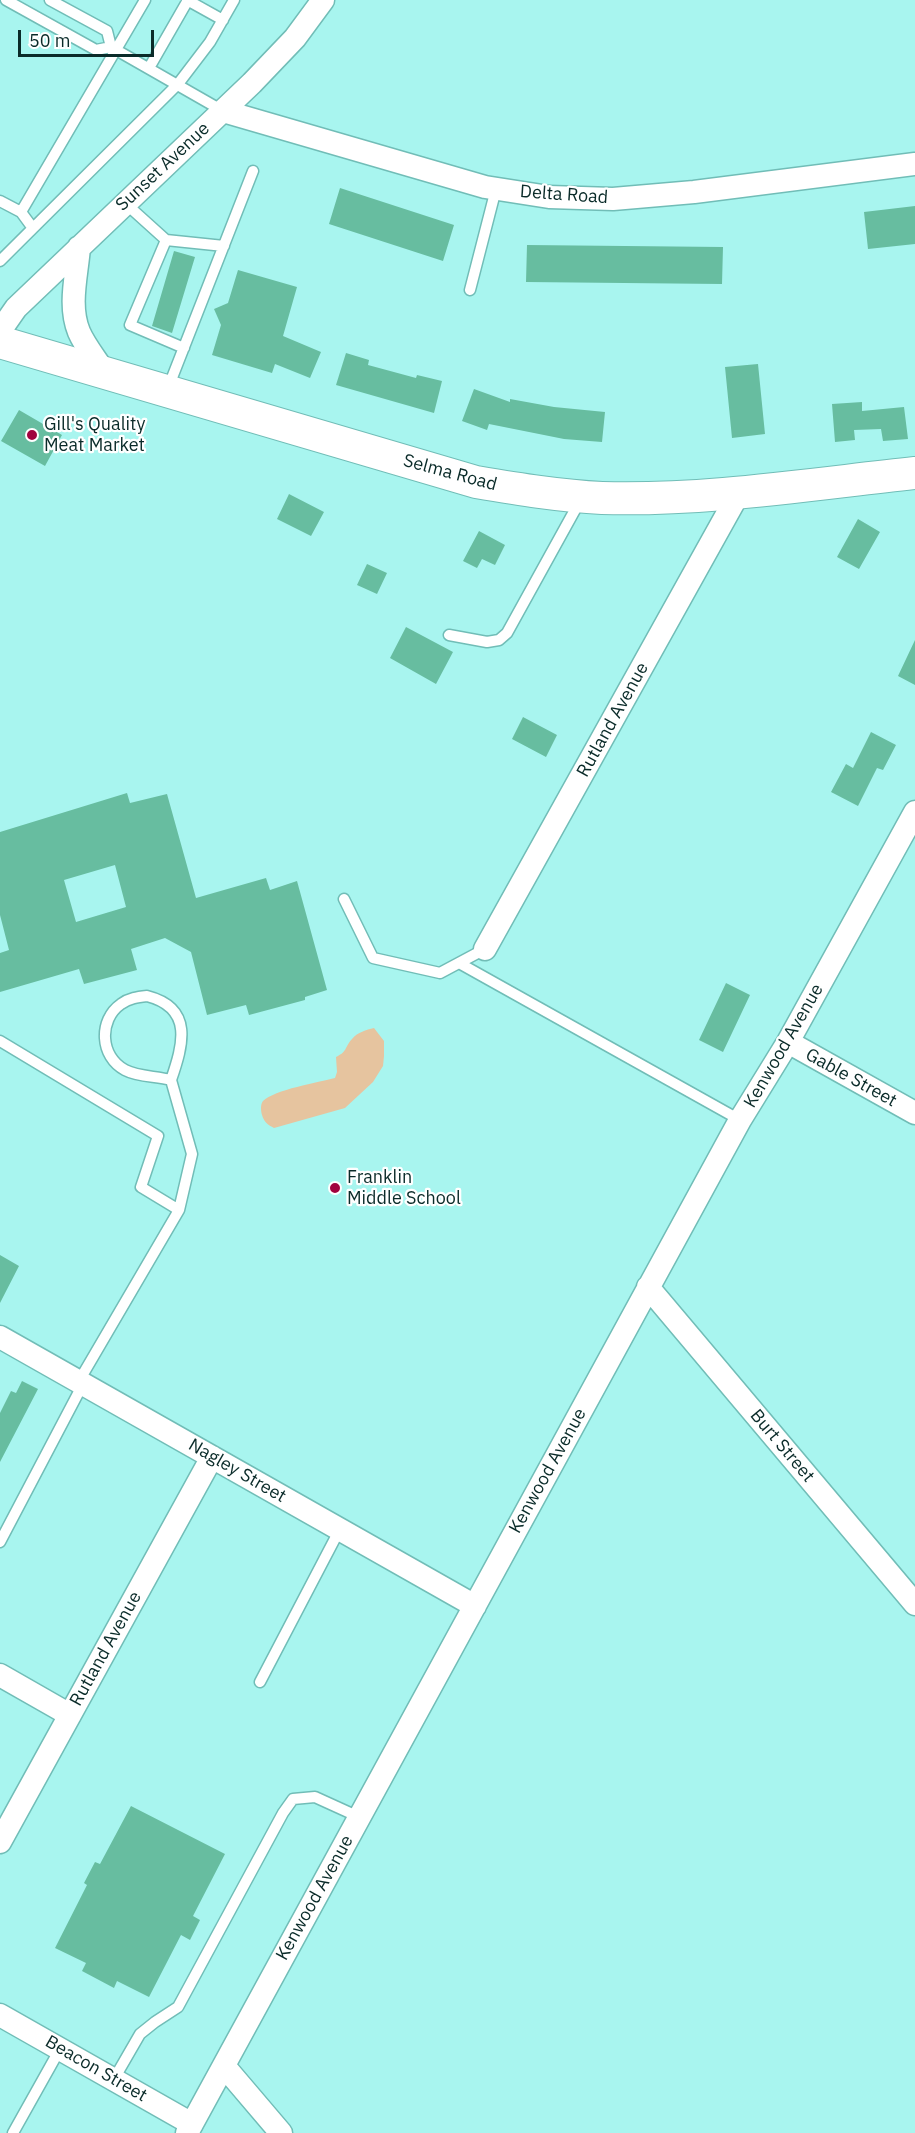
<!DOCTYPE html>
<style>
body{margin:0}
#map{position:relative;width:915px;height:2133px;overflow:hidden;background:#a8f5ef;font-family:"IBM Plex Sans",sans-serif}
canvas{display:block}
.scale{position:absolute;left:18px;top:30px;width:136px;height:27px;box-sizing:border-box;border:3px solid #0a2b29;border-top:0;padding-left:8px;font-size:18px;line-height:21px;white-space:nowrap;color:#0a2b29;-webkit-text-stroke:4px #fff;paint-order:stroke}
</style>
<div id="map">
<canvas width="915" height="2133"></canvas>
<div class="scale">50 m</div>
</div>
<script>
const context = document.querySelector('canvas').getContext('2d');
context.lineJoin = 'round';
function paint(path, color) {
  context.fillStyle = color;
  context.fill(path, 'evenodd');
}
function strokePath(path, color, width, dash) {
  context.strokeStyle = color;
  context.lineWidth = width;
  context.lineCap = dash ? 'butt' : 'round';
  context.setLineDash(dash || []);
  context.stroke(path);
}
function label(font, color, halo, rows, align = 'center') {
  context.font = font + ' "IBM Plex Sans",sans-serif';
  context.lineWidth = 4.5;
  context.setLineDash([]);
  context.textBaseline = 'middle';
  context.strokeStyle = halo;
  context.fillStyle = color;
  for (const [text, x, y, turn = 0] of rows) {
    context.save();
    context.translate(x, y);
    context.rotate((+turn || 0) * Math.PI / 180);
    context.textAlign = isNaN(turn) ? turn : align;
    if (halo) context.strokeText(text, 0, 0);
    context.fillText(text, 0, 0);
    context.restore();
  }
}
paint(new Path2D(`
 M374 1028 384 1041V1056L383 1066 373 1082 345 1108 274 1128C268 1125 264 1122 262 1115 261 1111 260 1105 263 1101 274 1090 319 1082 335 1078L337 1072 336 1057C348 1051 344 1048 352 1039 358 1032 366 1030 374 1028Z`), '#e6c49f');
paint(new Path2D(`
 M340 188 454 225 443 261 329 224Z
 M915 206V244L868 249 864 212Z
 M527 245 723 247 722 284 526 282Z
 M174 251 195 257 172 333 152 326Z
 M238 270 297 287 283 336 321 352 310 378 275 364 272 373 212 355 221 325 214 309 228 303Z
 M346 353 369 360 368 365 416 378 417 375 442 381 434 413 336 385Z
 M758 364 765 434 732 438 725 367Z
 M474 389 510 402V399L554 407 605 412 602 442 564 439 489 424 487 430 462 421Z
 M862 402V411L904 407 908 439 883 441 881 429 854 430 855 440 835 442 832 404Z
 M19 410 62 435 45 466 1 441Z
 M289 494 324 512 311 536 277 519Z
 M858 519 880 532 859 569 837 557Z
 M479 531 505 545 495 565 482 559 477 568 463 561Z
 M367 564 387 573 377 594 357 585Z
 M406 627 453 652 436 684 390 658Z
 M915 640V685L898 676Z
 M523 717 557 735 546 757 512 739Z
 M871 732 896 745 883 770 877 768 858 806 831 792 846 764 853 768Z
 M127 793 130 803 167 794 196 898 266 878 270 890 297 881 327 990 305 997V1000L249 1015 246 1005 207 1015 191 952 165 938 131 949 137 970 84 984 79 969 0 992V953L9 950 0 915V832ZM115 865 126 907 76 922 64 880Z
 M726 983 750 995 723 1052 699 1040Z
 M0 1255 19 1266 0 1303Z
 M22 1381 38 1389 0 1462V1413L11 1391 16 1393Z
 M131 1806 225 1854 193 1916 200 1920 190 1940 181 1935 149 1997 117 1981 114 1988 82 1971 86 1963 55 1948 87 1885 84 1883 95 1862 100 1864Z`), '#67bda0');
const lane = new Path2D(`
 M6 0 96 50 111 47
 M50 0 107 31 111 47 223 111
 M187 0 223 20
 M149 68 188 0
 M0 201 21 212 32 227
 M125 203 166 240 130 325 184 348
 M21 212 145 0
 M166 240 224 246
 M0 261 178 84 210 42 234 0
 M470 290 496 189
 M168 388 253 171
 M449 635 487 642 499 640 507 633 581 499
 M344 899 373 958 440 973 485 949
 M459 963 740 1120
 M147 996C194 1008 183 1045 171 1080 156 1076 138 1077 125 1070 100 1057 98 1020 121 1004 129 998 138 997 147 996Z
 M0 1041 158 1136 141 1187 179 1210 79 1381
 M171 1080 192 1154 179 1210
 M0 1542 83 1384
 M260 1682 340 1529
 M114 2079 140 2034 155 2022 178 2007 283 1813 293 1799 315 1797 359 1817
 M13 2133 60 2049`);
const street = new Path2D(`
 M223 111 485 187 549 197 613 199 694 192 915 164
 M79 247C77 275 68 305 79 332 85 346 96 359 104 372
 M0 331 16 308 252 83 295 38 323 0
 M485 949 740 491
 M788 1042 915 1113
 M648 1287 915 1604
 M0 1337 475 1606
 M0 1675 70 1715
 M0 1842 212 1457
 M0 2015 192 2124
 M224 2066 281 2133
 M187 2133 740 1120 788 1042 915 812`);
const secondary = new Path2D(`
 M0 342 476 482C518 489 560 496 602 498 705 501 812 484 915 473`);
strokePath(lane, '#71bdb7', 13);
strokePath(street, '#71bdb7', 25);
strokePath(secondary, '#71bdb7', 34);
strokePath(lane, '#fff', 10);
strokePath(street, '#fff', 22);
strokePath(secondary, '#fff', 32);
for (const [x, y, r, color] of [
 [32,435,6,"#a1033f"],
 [335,1188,6,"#a1033f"]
]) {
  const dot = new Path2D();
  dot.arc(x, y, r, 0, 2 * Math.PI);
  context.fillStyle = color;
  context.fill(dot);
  strokePath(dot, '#fff', 2);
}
label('18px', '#0a2b29', '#fff', [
 ["Sunset Avenue",163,167,-43],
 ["Delta Road",564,195,4],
 ["Selma Road",450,473,15],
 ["Rutland Avenue",613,720,-61],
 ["Kenwood Avenue",784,1046,-60],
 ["Gable Street",851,1078,29],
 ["Burt Street",782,1446,50],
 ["Nagley Street",237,1471,30],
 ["Kenwood Avenue",548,1471,-61],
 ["Rutland Avenue",106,1649,-61],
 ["Kenwood Avenue",315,1898,-61],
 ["Beacon Street",96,2069,30]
]);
label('18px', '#0a2b29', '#fff', [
 ["Gill's Quality",44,425],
 ["Meat Market",44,446],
 ["Franklin",347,1178],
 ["Middle School",347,1199]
], 'left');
</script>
